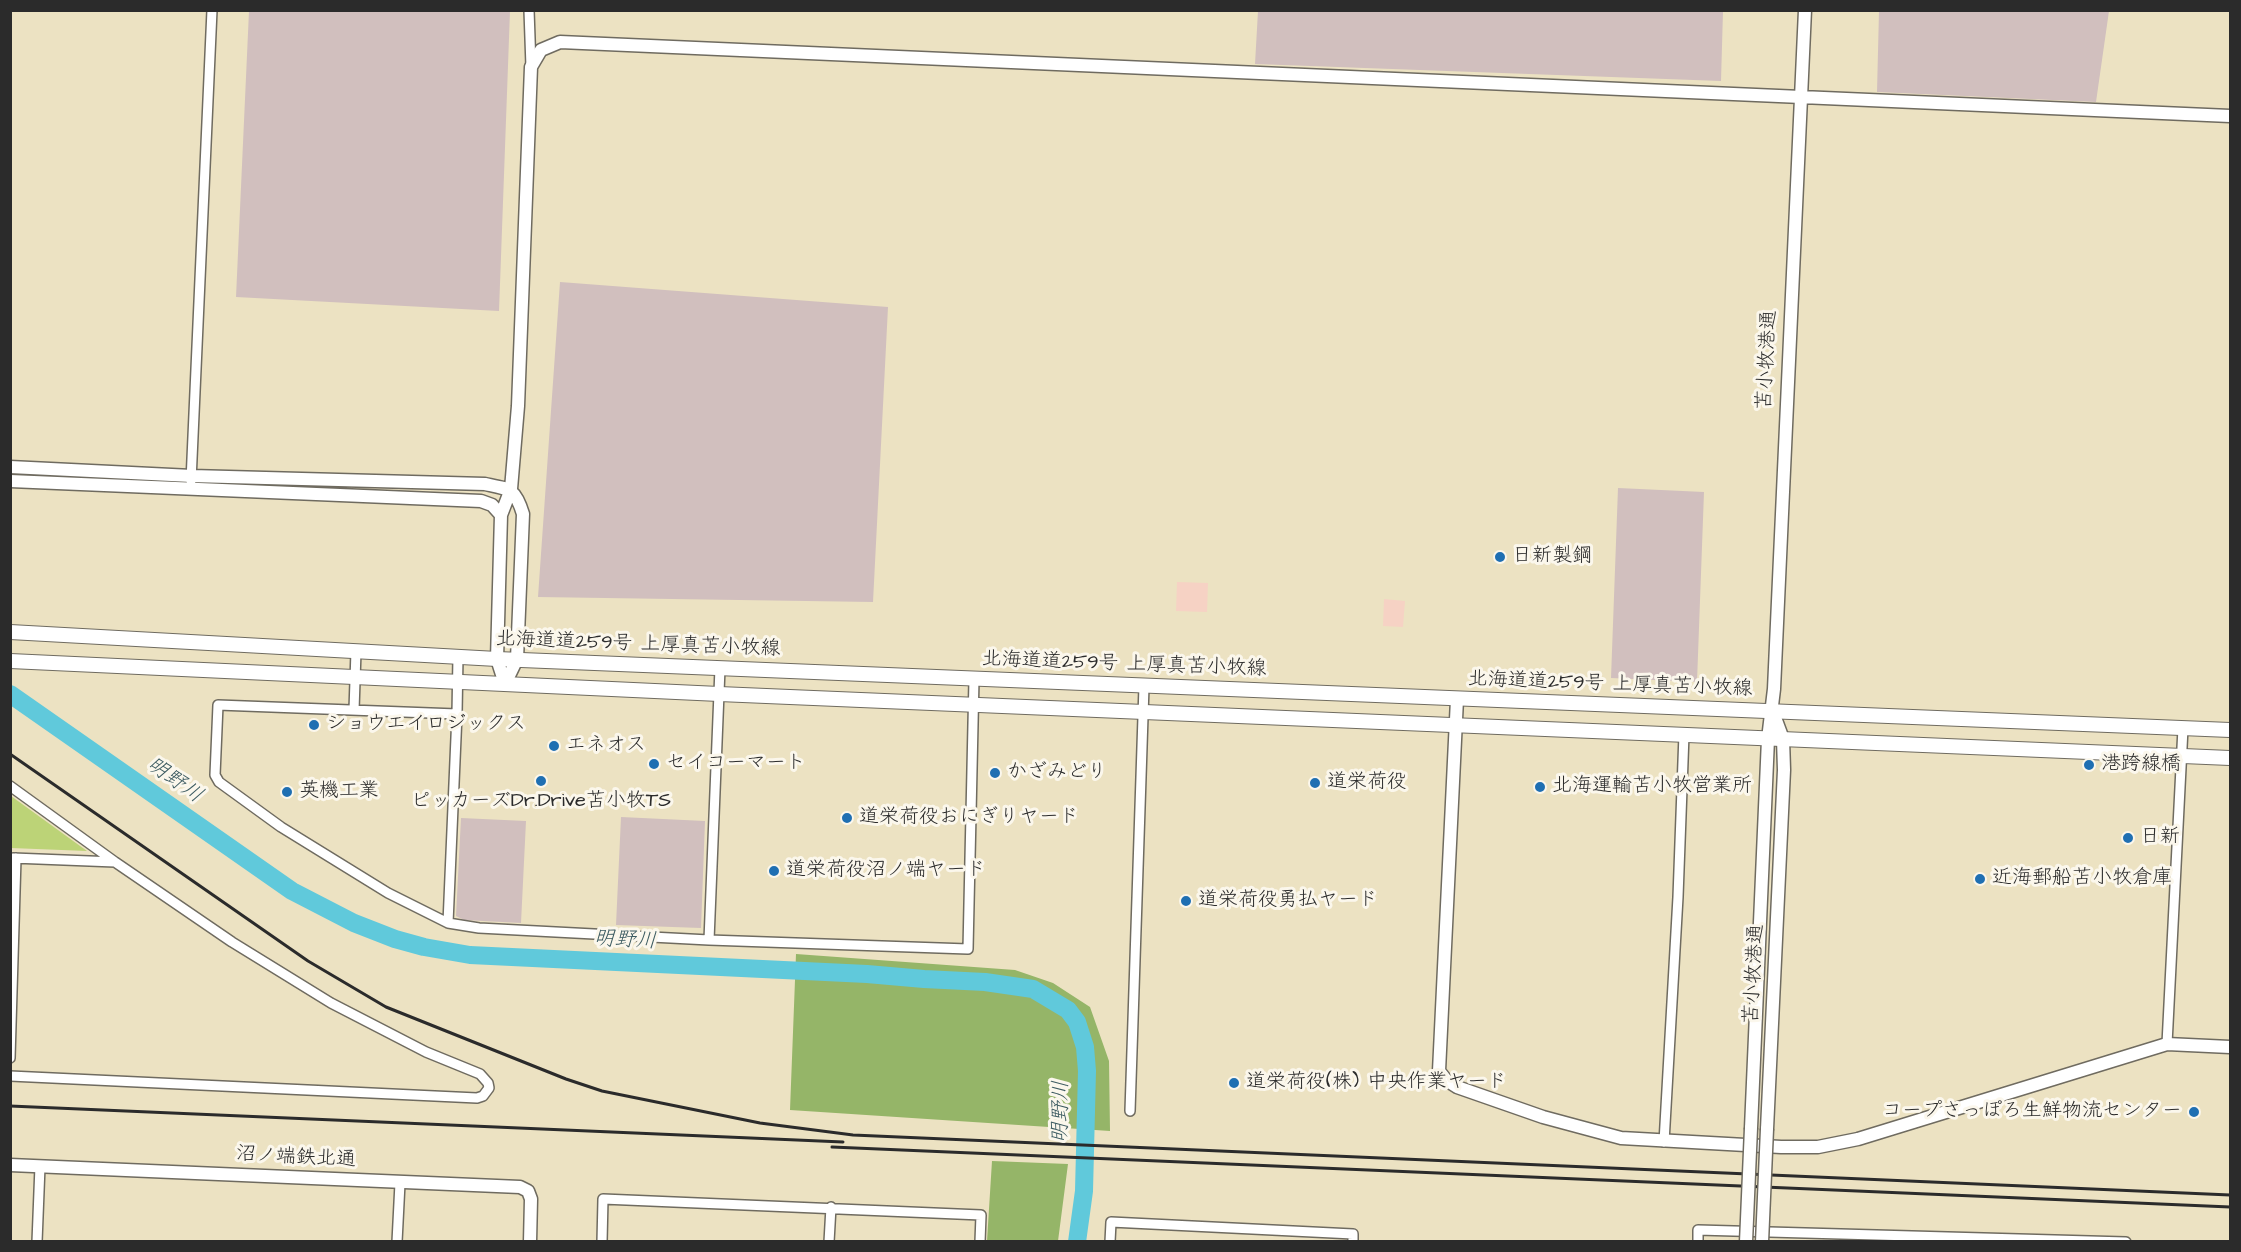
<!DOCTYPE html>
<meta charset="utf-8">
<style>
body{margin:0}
#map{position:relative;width:2241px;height:1252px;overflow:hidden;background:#ece2c2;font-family:"Architects Daughter",sans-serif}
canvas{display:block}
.frame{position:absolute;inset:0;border:12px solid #2b2b2b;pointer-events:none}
</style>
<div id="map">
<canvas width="2241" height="1252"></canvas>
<div class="frame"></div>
</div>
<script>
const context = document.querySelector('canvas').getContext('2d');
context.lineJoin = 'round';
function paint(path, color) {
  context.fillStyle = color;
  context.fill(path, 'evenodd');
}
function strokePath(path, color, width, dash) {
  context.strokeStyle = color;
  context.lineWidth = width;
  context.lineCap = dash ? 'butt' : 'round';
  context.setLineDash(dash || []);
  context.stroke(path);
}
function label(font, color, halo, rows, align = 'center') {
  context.font = font + ' "Architects Daughter","Klee One",sans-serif';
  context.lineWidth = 6;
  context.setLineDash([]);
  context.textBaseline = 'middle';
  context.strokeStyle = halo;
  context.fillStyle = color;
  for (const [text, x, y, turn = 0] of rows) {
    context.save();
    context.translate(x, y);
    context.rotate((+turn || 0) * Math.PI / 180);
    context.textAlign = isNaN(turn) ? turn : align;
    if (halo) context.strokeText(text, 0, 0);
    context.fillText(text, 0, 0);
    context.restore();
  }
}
paint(new Path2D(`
 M1177 582 1208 583 1207 612 1176 611Z
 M1384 599 1405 601 1403 627 1383 626Z`), '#f6d2c4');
paint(new Path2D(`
 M249 11H510L499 311 236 297Z
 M1258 11H1723L1721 81 1255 64Z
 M1879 11H2109L2096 102 1877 92Z
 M560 282 888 307 873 602 538 597Z
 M1618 488 1704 492 1697 682 1611 678Z
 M621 817 705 821 701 928 616 925Z
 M461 818 526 821 521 923 464 920 456 916Z`), '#d1bfbe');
paint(new Path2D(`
 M11 796 87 851 11 848Z`), '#bcd377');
paint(new Path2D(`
 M796 954 1015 970 1053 983 1090 1007 1109 1061 1110 1131 790 1110Z
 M992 1161 1068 1164 1058 1241H987Z`), '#95b568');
strokePath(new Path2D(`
 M10 694 292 891 354 923 395 939 424 947 470 955 867 974 924 979 985 982 1033 989 1068 1010 1077 1022 1085 1047 1087 1071 1084 1191 1077 1242`), '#60c9db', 18);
const minor = new Path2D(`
 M529 10 531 67
 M191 481 212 10
 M354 710 356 651
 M457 714 458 656
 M10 786 115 862 232 942 331 1003 426 1052 480 1074 488 1083 489 1088 483 1096 477 1098 10 1076
 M13 858 115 862
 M448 923 457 714 218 705 215 775 219 782 281 827 388 893 448 923 479 928 709 940 968 949 974 679
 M709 940 720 668
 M2167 1044 2183 728
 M10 1058 16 858
 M1130 1111 1144 686
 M1664 1142 1678 897 1684 734
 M37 1242 40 1166
 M397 1242 400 1183
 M602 1242 603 1199 981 1215 980 1242
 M829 1242 831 1207
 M1110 1242 1111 1222 1353 1234V1242
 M1698 1242V1230L2126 1242`);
const tertiary = new Path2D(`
 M10 467 192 476 485 484C510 489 515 488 523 514L517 659 505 684
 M10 481 481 501 492 505 501 515
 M505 684 497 659 501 515 511 489 518 406 531 67 541 50 560 42 2230 116
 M1457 699 1439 1071 1446 1080 1457 1087 1543 1117 1621 1138 1781 1147H1818L1858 1139 2167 1044 2230 1047
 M1751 1128 1768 739 1774 689 1805 10
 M1767 1129 1784 770 1783 739 1773 712
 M10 1165 520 1187 528 1191 531 1199 530 1242`);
const secondary = new Path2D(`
 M10 632 497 659 2230 730
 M10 661 719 694 2230 758`);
strokePath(minor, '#6f6b60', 12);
strokePath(tertiary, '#6f6b60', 15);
strokePath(secondary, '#6f6b60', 16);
strokePath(minor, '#fff', 9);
strokePath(tertiary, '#fff', 12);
strokePath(secondary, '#fff', 14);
strokePath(new Path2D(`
 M10 754 308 961 386 1007 566 1079 602 1091 760 1123 853 1135 2230 1195
 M10 1106 843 1142
 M832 1147 2230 1207`), '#2b2b2b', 3);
const tertiaryBridge = new Path2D(`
 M1746 1242 1751 1128
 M1762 1242 1767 1129`);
strokePath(tertiaryBridge, '#6f6b60', 15, []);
strokePath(tertiaryBridge, '#fff', 12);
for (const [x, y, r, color] of [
 [1500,557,6,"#1f6fb2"],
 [314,725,6,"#1f6fb2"],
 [554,746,6,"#1f6fb2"],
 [654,764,6,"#1f6fb2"],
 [2089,765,6,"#1f6fb2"],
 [995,773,6,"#1f6fb2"],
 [541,781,6,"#1f6fb2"],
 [1315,783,6,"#1f6fb2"],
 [1540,787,6,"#1f6fb2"],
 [287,792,6,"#1f6fb2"],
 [847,818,6,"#1f6fb2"],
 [2128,838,6,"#1f6fb2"],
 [774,871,6,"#1f6fb2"],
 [1980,879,6,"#1f6fb2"],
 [1186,901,6,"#1f6fb2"],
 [1234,1083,6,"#1f6fb2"],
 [2194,1112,6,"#1f6fb2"]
]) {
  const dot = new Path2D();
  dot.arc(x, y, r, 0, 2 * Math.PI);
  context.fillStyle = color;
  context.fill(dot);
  strokePath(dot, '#fbf7ec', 2);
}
label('20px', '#2b2b2b', '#fbf7ec', [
 ["苫小牧港通",1768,360,-87],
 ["北海道道259号 上厚真苫小牧線",638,645,2],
 ["北海道道259号 上厚真苫小牧線",1124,665,2],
 ["北海道道259号 上厚真苫小牧線",1610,685,2],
 ["苫小牧港通",1755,974,-87],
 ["沼ノ端鉄北通",296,1158,3]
]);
label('20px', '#2b2b2b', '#fbf7ec', [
 ["日新製鋼",1512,557],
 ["ショウエイロジックス",326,725],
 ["エネオス",566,746],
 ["セイコーマート",666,764],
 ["港跨線橋",2101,765],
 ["かざみどり",1007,773],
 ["道栄荷役",1327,783],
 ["北海運輸苫小牧営業所",1552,787],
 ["英機工業",299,792],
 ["ピッカーズDr.Drive苫小牧TS",541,802,"center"],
 ["道栄荷役おにぎりヤード",859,818],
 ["日新",2140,838],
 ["道栄荷役沼ノ端ヤード",786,871],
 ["近海郵船苫小牧倉庫",1992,879],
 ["道栄荷役勇払ヤード",1198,901],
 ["道栄荷役(株) 中央作業ヤード",1246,1083],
 ["コープさっぽろ生鮮物流センター",2182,1112,"right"]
], 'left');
label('italic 21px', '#3b5a60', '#fbf7ec', [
 ["明野川",174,781,35],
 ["明野川",625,941,3],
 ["明野川",1062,1112,-89]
]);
</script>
